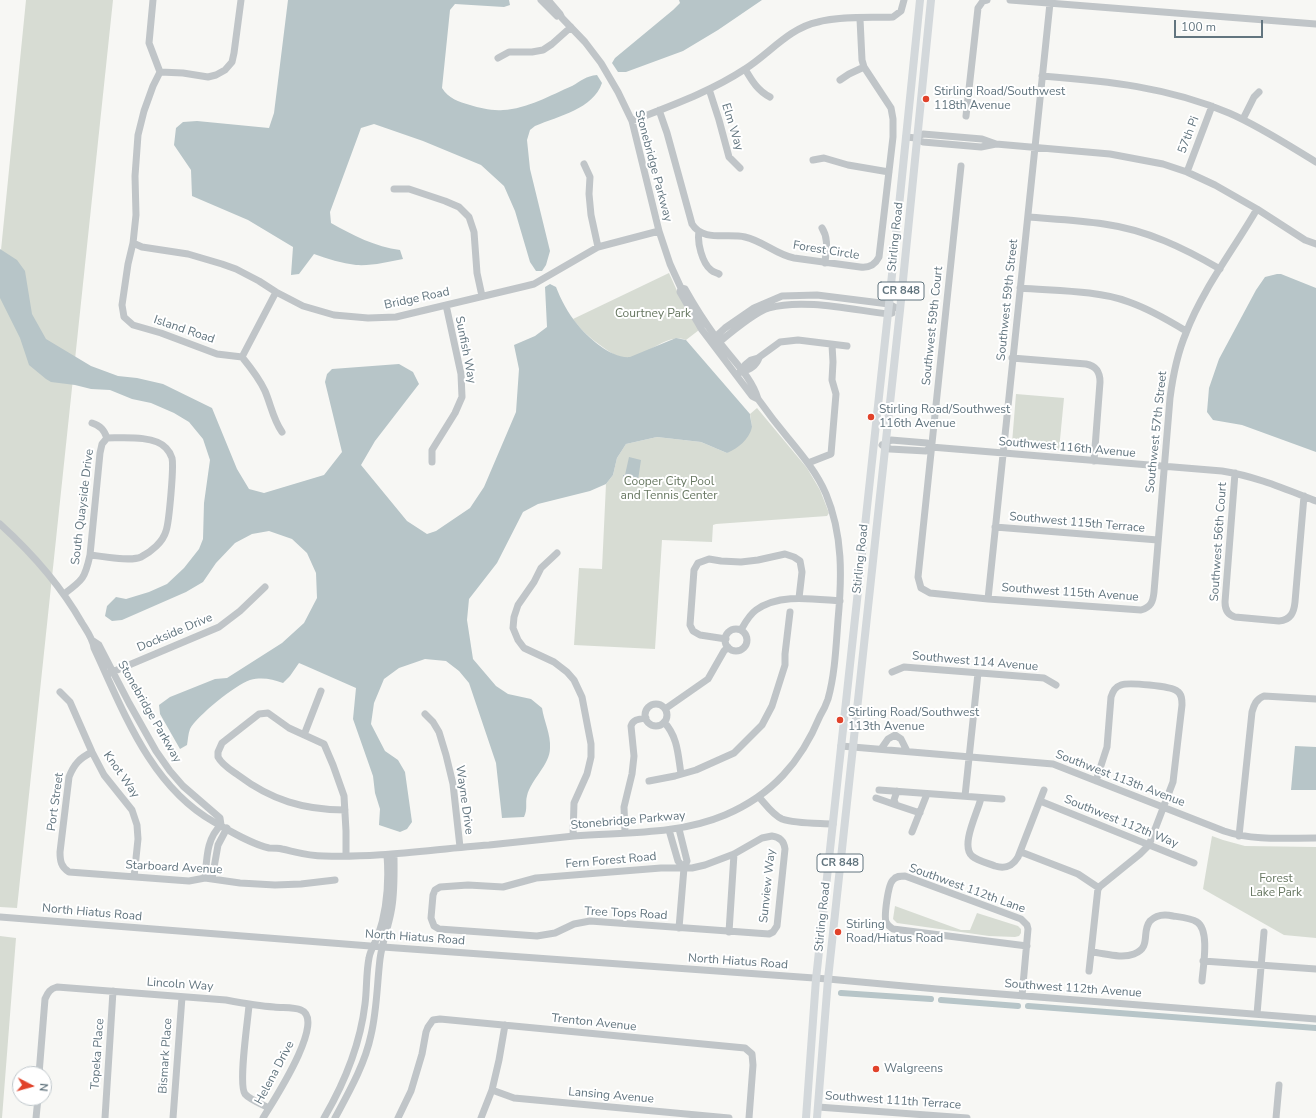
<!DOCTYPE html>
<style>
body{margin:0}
#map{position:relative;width:1316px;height:1118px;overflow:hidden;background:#f7f7f4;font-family:"Nunito Sans",sans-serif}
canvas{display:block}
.north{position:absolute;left:12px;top:1066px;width:40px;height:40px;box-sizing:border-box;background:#fff;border:1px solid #c0c8cc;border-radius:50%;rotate:96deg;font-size:11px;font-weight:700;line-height:16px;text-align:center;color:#62757f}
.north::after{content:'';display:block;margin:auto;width:14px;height:18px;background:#e1422a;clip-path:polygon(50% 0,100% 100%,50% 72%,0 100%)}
.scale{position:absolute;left:1174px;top:20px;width:89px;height:18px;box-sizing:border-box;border:2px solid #62757f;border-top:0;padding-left:5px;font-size:12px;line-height:14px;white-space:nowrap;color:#62757f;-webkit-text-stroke:3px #fff;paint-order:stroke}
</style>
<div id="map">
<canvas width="1316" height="1118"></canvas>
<div class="north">N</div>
<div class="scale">100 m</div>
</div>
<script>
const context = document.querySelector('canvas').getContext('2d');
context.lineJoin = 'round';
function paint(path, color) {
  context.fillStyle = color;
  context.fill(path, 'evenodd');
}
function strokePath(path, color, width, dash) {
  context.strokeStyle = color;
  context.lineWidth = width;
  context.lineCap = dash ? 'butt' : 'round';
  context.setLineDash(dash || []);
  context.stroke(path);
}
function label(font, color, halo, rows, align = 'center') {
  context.font = font + ' "Nunito Sans",sans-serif';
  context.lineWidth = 4;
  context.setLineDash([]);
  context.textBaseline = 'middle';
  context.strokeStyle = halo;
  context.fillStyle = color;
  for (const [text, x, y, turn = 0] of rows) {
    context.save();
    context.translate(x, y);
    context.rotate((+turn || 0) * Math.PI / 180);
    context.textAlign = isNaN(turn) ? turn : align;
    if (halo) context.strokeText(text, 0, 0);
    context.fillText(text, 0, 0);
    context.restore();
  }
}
paint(new Path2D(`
 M26 0H113L17 908 0 907V260Z
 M669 273 678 293 699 330 686 340C666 332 645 359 625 358 615 357 607 350 600 345 590 338 580 329 573 319Z
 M1016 394 1064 398 1059 450 1013 445 1012 443Z
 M757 408 807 468 820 490 829 513 827 516 716 524 713 525 712 542 662 540 655 649 574 645 579 568 602 569 606 484 613 475 617 458 626 444 657 437 701 442 727 453 752 427 750 414Z
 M1212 836 1223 840 1245 846 1316 847V938L1284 935 1203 889Z
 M895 906 961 930H970L977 913 1018 926 1021 929V933L1019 936 1015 937 989 936 897 923 893 919Z
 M0 936 16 938 2 1118H0Z`), '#d7dcd3');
paint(new Path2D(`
 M288 0H509L510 5 504 7 455 4 450 10 442 88C448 98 459 102 470 105 480 108 492 111 503 110 527 109 551 95 572 86 581 81 586 76 597 75L602 83C593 109 559 116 535 126L530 130 527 140 530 169 550 251 546 265 542 271H536L530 262 515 211 504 186 481 165 423 141 374 124 361 128 330 212 331 223C352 235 376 247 400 250L403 259C388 262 372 266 356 265 342 263 327 259 314 254L299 274 291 275 293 247 248 220 192 196 191 170 174 145 176 128 183 122 197 121 269 128 274 113Z
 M679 0H762L718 30 683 51 626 72H618L612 63 615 58 673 10 680 3Z
 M0 249 17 260 25 271 32 314 46 339 91 366 118 376 137 378 163 384 212 408 237 469 249 489 264 493 324 475 342 452 325 382 327 374 332 369 399 364 413 372 419 384 375 441 361 465 407 521 427 534 436 531 470 508 484 487 516 412 519 369 514 345 535 336 547 327 545 287 550 284 556 287C561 300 568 313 577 324 588 338 612 359 630 357L676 338 686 340 750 414C750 418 752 424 752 427 749 440 738 448 727 453L701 442 657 437 626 444 617 458 613 475 606 484 590 491 538 504 523 512 497 563 469 599 467 620 473 659 496 686 508 694 531 699 542 708C544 721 551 735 550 748 550 765 531 779 527 796 525 803 528 809 524 817L502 818 496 763 469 683 459 671 446 661 425 659 399 668 384 679 374 703 371 724 385 751 398 760 405 772 412 822 407 829 400 832 379 825 380 809 375 793 373 776 353 719 356 688 306 666 299 663 290 676 283 683C272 679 262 677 250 680 235 685 197 716 190 729 188 734 188 740 187 745L180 749 160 714 159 705 170 697 215 679 227 678 282 643 304 623 317 598 316 573 307 553 292 539 269 531 252 534 235 543 216 563 203 582 186 592 122 620 112 621 105 616 107 606 116 597 126 599 149 592 167 584 184 568 199 549 203 539 204 503 210 460 203 439 189 422 174 413 151 403 132 399 110 390 91 389 75 385 51 382 46 379 29 365 20 338 0 298Z
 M1277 274H1281L1316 288V452L1242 425 1213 420 1207 412 1209 388 1219 359 1256 290 1265 277Z
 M629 457 641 460 638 480 623 477V475H625Z
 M1295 746 1316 747V790H1291Z`), '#b7c5c8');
strokePath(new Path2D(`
 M841 993 931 999
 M941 1000 1018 1006
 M1028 1006 1316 1028`), '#b7c5c8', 6);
strokePath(new Path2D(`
 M153 0 149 43 160 72
 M541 0 557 16
 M548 0 560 14 562 18 585 42 601 63 618 92 632 121 659 231 670 264 681 288 680 292 702 330 752 396 758 399
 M1010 0 1316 24
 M498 58 509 52H532L543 50 552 44 571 27
 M745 69C752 81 758 91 770 97
 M160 72 153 86 144 111 138 135 135 176 136 215 133 243 128 264 122 305 124 317 133 325 161 333 217 354 242 357
 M160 72 183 73 208 77 216 75 225 70 232 62 234 53 241 0
 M1042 76C1107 81 1168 87 1229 113 1259 126 1288 145 1316 162
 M840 80 849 74 864 67
 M709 89 719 120 729 157 740 168
 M659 110 667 133 692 224C703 242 727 233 745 237 763 241 777 255 794 258L860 267C868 268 875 265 879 257L893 137V119L891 108 864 67 862 60 860 19
 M966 116 978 8 983 1 987 0
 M1243 119 1254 97 1259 92
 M632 121C670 106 710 92 745 69 769 54 789 28 818 22 840 16 870 18 893 17L901 11 904 0
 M906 137 916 138 923 142 981 147 996 144 1110 154 1163 164 1187 172 1215 185 1257 209 1305 240 1316 244
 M916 138 923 134 982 139 996 144
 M813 160 824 158 848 165 889 172
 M584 164 590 177 589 194 591 215 598 247
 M961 166 918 577 921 588 930 593 988 599 1141 610C1151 607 1153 602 1154 592L1170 398C1173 375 1177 354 1186 333 1202 290 1234 249 1257 209
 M1187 172 1212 106
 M394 189H409L445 201 459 207 469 217 474 232 477 273 482 296
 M1028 217C1053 219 1079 220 1104 224 1147 230 1184 248 1220 269
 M822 228C829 239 826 250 825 263
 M699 232C697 242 702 263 711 270 713 272 717 273 719 274
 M133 243 142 247 188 254 222 264 236 269 259 281 276 292 303 306 334 315 368 318 396 317 526 286 534 284 598 247 659 231
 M1020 288C1054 291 1097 290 1129 302 1149 309 1168 320 1186 331
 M712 340 725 328 754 308 782 296 817 295 889 304 900 310
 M717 344C729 334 755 312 769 308 803 298 853 310 888 314L892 313
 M242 357C251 368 259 378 265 391 271 405 273 419 282 432
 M242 357 276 292
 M1012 358 1086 364C1096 366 1100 372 1100 382L1094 461
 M742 370C750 371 756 365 759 358
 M739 373 745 365 751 360 758 358 780 342 798 340 847 346
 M92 423C101 426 104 430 107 438
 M882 445 890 449 926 451 931 447
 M884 445 891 440 927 443 931 447 1222 471C1255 476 1285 489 1316 501
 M432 462V450L455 413 462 397 461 374 446 305
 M808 463 831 454 836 394 832 380 833 362 832 345
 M1235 473 1225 602C1225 609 1228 615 1235 617L1279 621C1291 620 1294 612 1295 602L1304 496
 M0 524C32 553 61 586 82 623 87 631 93 639 94 648 123 710 150 786 214 822 230 831 251 844 269 848 273 848 278 848 282 849 296 852 309 856 324 856 379 858 434 849 489 845 517 842 546 839 574 836 625 832 678 835 725 815 772 795 801 762 820 716 823 711 826 705 828 699 835 674 836 646 838 620 842 577 843 535 826 494 817 473 802 455 788 438 778 426 768 413 758 399 751 375 729 357 715 336 704 321 694 305 685 289L681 288
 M995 527 1158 540
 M557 553 541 568 534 582 518 605 514 617 513 628 518 640 524 648 554 662 567 672 574 680 582 697 591 744V757L587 774 574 803 573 836
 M90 555C102 556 130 562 141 557 151 552 163 542 166 531 169 523 174 467 172 458 171 455 168 450 166 448 155 435 122 438 107 438
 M64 594C83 580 85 578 90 555L100 453 102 444 107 438
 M988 599 1050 3
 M725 640a11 11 0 1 1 22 0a11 11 0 1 1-22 0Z
 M741 630C745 623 749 615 756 610 779 593 813 599 840 601
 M726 639 700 635 693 631 690 625 694 570 698 563 709 559 721 561 741 562 758 560 785 554 794 557 800 561 802 572 799 598
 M93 641 99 645 129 703 156 751 170 771 183 786 220 818 221 825
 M892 672 904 667 1044 678 1056 685
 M110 673 219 627 240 611 265 587
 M60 692 70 702 92 752 104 775 132 810 137 825 138 839 134 877
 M645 715a11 11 0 1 1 22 0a11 11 0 1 1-22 0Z
 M665 709 708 679 724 651 728 647
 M425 714 433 722 439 732 446 755 453 784 460 847
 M664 722C678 737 678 755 681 774
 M304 735 321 691
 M841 746 1053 764 1224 831C1254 841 1285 838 1316 838
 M881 749 888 739 895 735 901 739 907 751
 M92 752C80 758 74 764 69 777L60 852C60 861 61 867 69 872L189 881 205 878 240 883 275 885 301 884 335 880
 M649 781 675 776 696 770 734 753 762 725 772 706 785 665V654L790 612
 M879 790 1002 799
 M897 791 894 800 896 805 920 813
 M965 796 978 673
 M759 797C766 805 773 815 782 819 796 824 819 823 833 824
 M876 798 896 805
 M981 798C978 812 960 845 972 856 978 861 988 863 995 866 1005 869 1012 867 1018 857L1044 790
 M1040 801 1194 863
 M345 810C304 810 271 800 238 775 231 770 222 765 218 757V752L222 743 259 714 268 713 289 728 324 744 333 765 344 796 346 831V856
 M679 829 687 861 684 868 679 928
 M669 830 678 861 684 868
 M912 832 927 794
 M625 833 624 807 632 774 634 756 631 726C633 719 640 719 646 718
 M772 836C780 837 784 841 785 849L777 926 773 932 769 934 590 921 574 924 555 933 537 936 439 929 434 926 431 918 433 895 435 890 440 887 468 885 503 887 536 878 661 868H692L705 865 734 854 762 838Z
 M1239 836 1252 712C1254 705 1256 699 1264 696L1316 699
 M1021 852 1078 874 1099 888
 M205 878C207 859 206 839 221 825
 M212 879 218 845 227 828
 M0 917 383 947 828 979 937 989 1316 1019
 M729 932 734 854
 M1091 952C1104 953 1121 959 1134 954 1152 947 1141 932 1150 921 1157 914 1165 914 1173 916 1180 917 1191 918 1197 922 1210 930 1203 967 1202 981
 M1203 961 1316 969
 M1089 971 1098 888 1140 854 1149 845 1173 782 1182 705C1182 700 1182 694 1177 691 1171 686 1128 682 1121 685 1115 687 1113 691 1111 697L1107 747 1096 781
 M1022 996 1028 929 1027 925 1021 919 905 876C900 876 896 876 893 880 888 884 884 916 886 922 888 926 890 927 893 929L1027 946
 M249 1005C248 1020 238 1084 245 1094 249 1099 263 1105 269 1108
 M1257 1014 1264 932
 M39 1074 45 999C48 992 50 989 57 987L226 1000C242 1003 258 1006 274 1007 282 1008 294 1007 301 1010 327 1020 272 1103 263 1118
 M492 1090 514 1098 729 1118
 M818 1107 967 1118
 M36 1118 38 1098
 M105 1118 113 991
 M173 1118 182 997
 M324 1118C345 1082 360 1046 365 1004 367 989 366 973 369 958 370 951 375 943 378 936 387 910 389 881 387 855
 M335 1118C349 1092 365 1064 371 1035 377 1010 377 984 380 959 382 943 388 928 391 912 395 893 394 873 394 854
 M398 1118 411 1091 422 1054 426 1032 428 1027 433 1020 440 1019 745 1048 752 1054 753 1065 749 1118
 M481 1118 492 1090 499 1060 505 1025
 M1276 1118 1279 1085`), '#c0c5c8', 7);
strokePath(new Path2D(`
 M806 1118 816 979 889 304 920 0
 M817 1118 828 979 900 310 931 0`), '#d3d8db', 8);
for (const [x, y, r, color] of [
 [926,99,4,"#e1422a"],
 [871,417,4,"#e1422a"],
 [840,720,4,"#e1422a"],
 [838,932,4,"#e1422a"],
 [876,1069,4,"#e1422a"]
]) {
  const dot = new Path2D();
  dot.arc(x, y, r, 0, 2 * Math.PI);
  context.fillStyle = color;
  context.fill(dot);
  strokePath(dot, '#fff', 1.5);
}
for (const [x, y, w] of [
 [901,291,46],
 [840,863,46]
]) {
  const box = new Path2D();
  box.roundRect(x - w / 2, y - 9, w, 18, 3);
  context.fillStyle = '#fff';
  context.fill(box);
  strokePath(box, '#62757f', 1);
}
label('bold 11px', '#62757f', null, [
 ["CR 848",901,291],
 ["CR 848",840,863]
]);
label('12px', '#62757f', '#fff', [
 ["Stirling Road/Southwest",934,92],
 ["118th Avenue",934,106],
 ["Stirling Road/Southwest",879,410],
 ["116th Avenue",879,424],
 ["Stirling Road/Southwest",848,713],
 ["113th Avenue",848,727],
 ["Stirling",846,925],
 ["Road/Hiatus Road",846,939],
 ["Walgreens",884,1069]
], 'left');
label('12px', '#62757f', '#fff', [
 ["Elm Way",732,127,73],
 ["57th Pi",1189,135,-69],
 ["Stonebridge Parkway",653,166,75],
 ["Stirling Road",896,237,-84],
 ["Forest Circle",826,251,9],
 ["Bridge Road",417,299,-12],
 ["Southwest 59th Street",1008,300,-84],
 ["Southwest 59th Court",933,326,-84],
 ["Island Road",184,330,19],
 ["Sunfish Way",465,350,79],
 ["Southwest 57th Street",1157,432,-84],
 ["Southwest 116th Avenue",1067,448,5],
 ["South Quayside Drive",83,507,-83],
 ["Southwest 115th Terrace",1077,523,5],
 ["Southwest 56th Court",1219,542,-86],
 ["Stirling Road",861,559,-84],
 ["Southwest 115th Avenue",1070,593,4],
 ["Dockside Drive",175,633,-23],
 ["Southwest 114 Avenue",975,662,5],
 ["Stonebridge Parkway",149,712,60],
 ["Knot Way",121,775,55],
 ["Southwest 113th Avenue",1120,779,21],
 ["Wayne Drive",464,800,82],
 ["Port Street",56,802,-82],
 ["Stonebridge Parkway",628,821,-5],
 ["Southwest 112th Way",1121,822,22],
 ["Fern Forest Road",611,861,-5],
 ["Starboard Avenue",174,868,3],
 ["Sunview Way",768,886,-84],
 ["Southwest 112th Lane",967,889,20],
 ["North Hiatus Road",92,913,5],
 ["Tree Tops Road",626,914,3],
 ["Stirling Road",823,917,-84],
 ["North Hiatus Road",415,938,4],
 ["North Hiatus Road",738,962,4],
 ["Lincoln Way",180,985,4],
 ["Southwest 112th Avenue",1073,989,4],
 ["Trenton Avenue",594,1023,6],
 ["Topeka Place",98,1054,-86],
 ["Bismark Place",166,1056,-86],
 ["Helena Drive",275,1073,-62],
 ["Lansing Avenue",611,1096,5],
 ["Southwest 111th Terrace",893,1101,4]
]);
label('12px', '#677761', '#fff', [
 ["Courtney Park",653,314],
 ["Cooper City Pool",669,482],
 ["and Tennis Center",669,496],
 ["Forest",1276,879],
 ["Lake Park",1276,893]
]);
</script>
